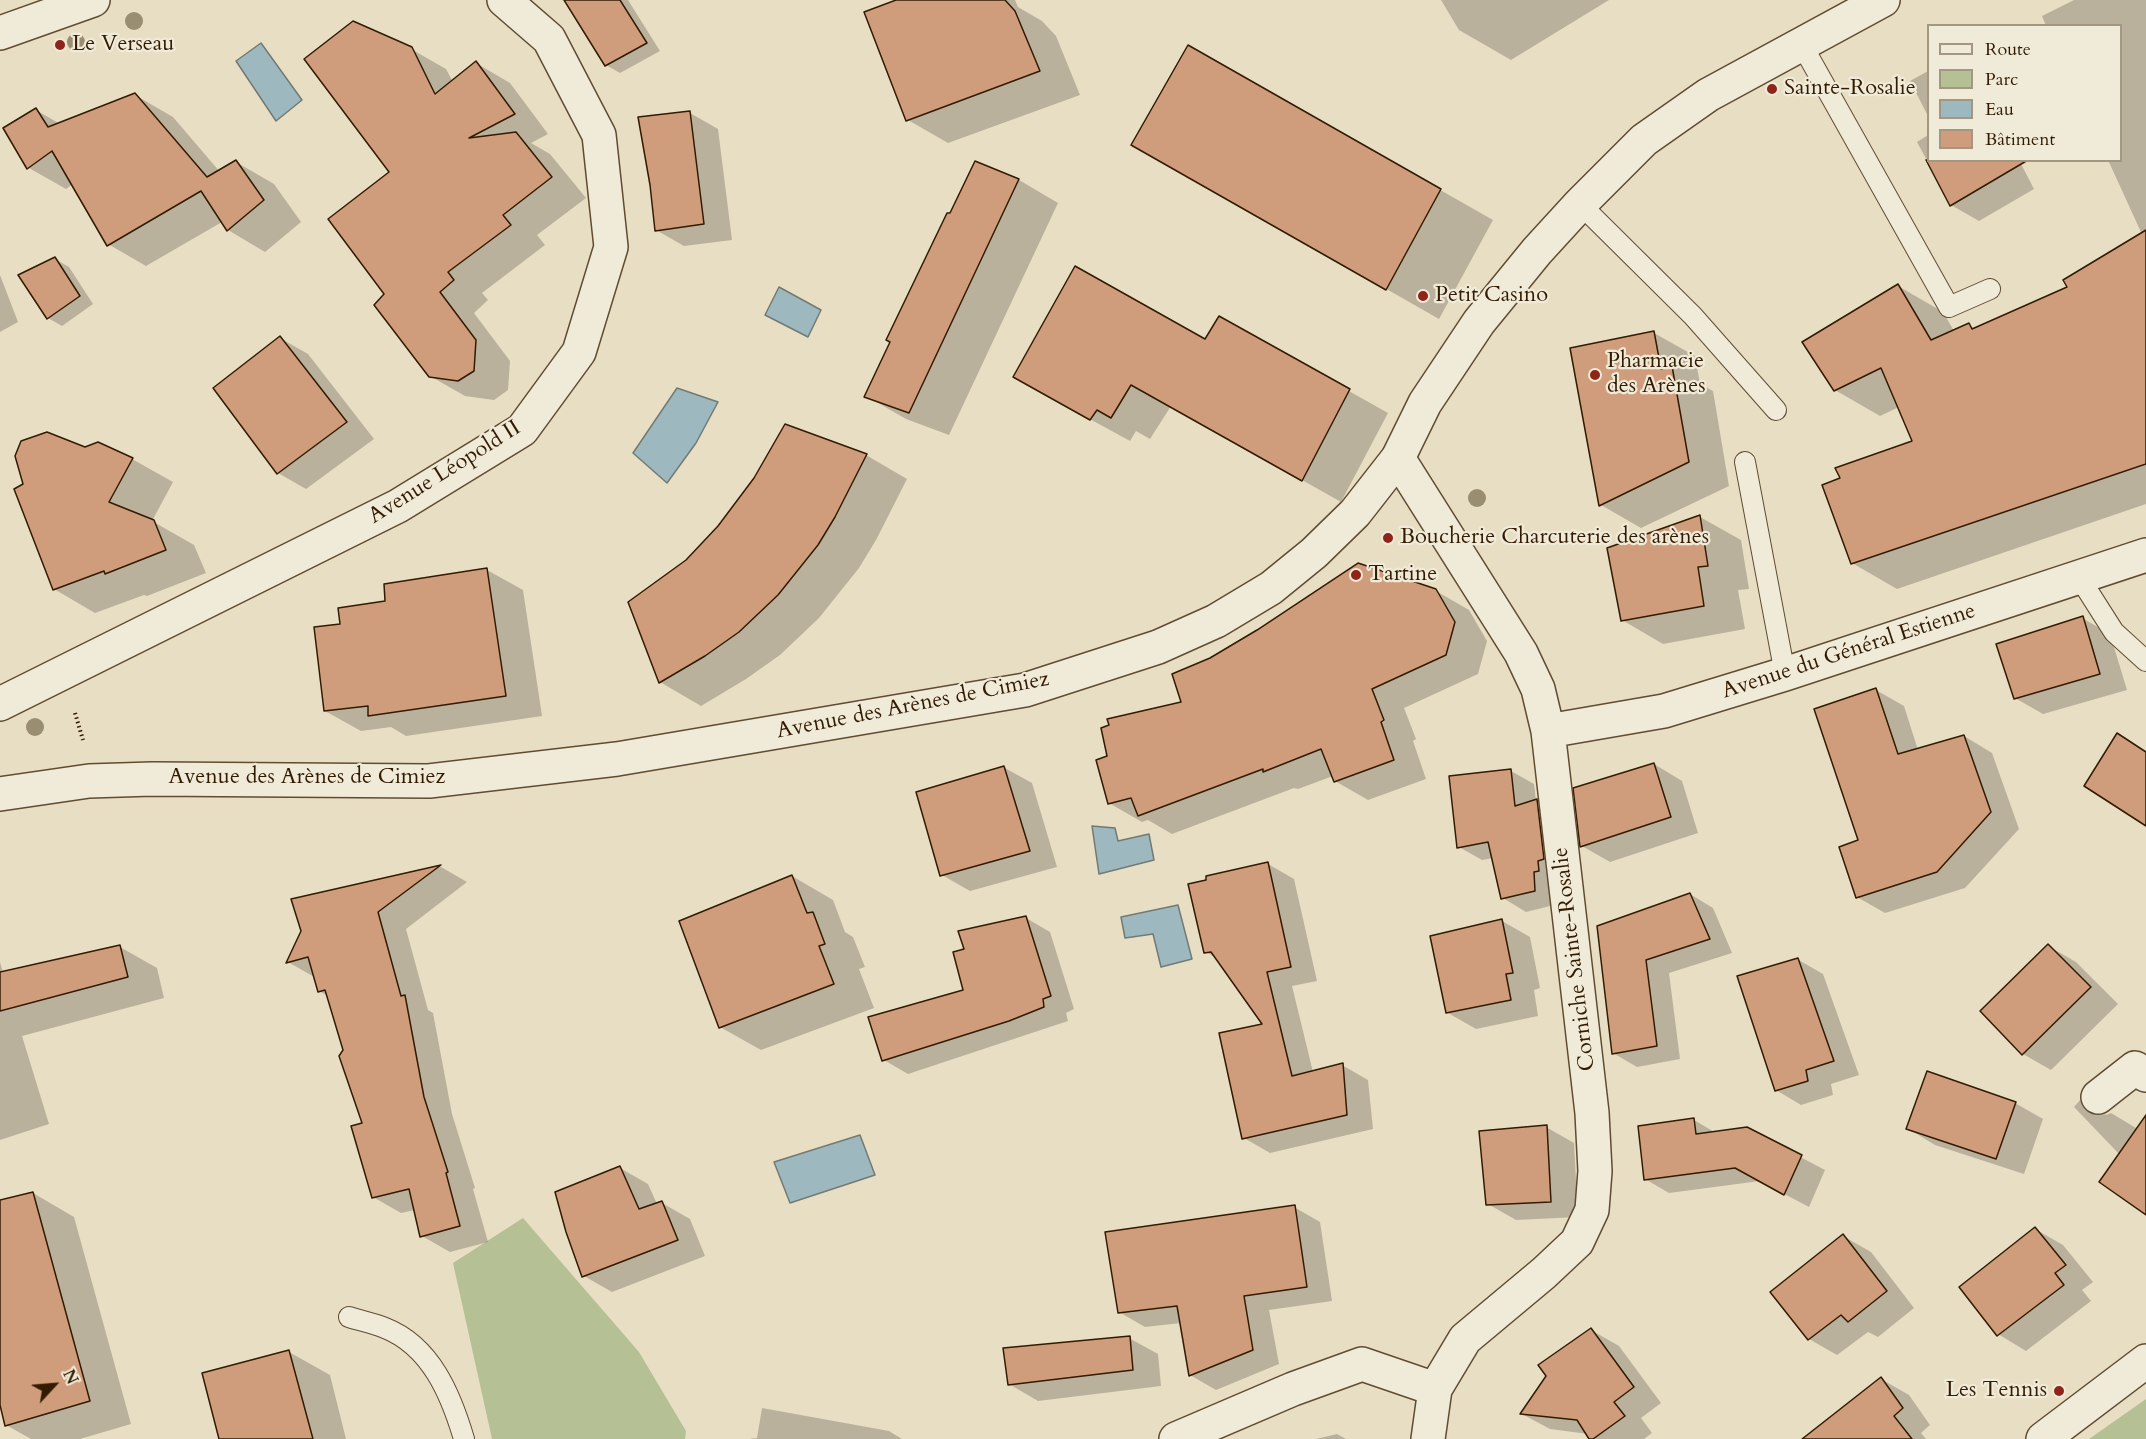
<!DOCTYPE html>
<meta charset="utf-8">
<style>
body{margin:0}
#map{position:relative;width:2146px;height:1439px;overflow:hidden;background:#e8dec4;font-family:Cardo,serif}
canvas{display:block}
.legend{position:absolute;left:1927px;top:24px;width:195px;height:138px;box-sizing:border-box;background:#f0ead9;border:2px solid #a49782;margin:0;padding:8px 10px;list-style:none;font-size:18px;color:#321b00}
.legend li{display:flex;align-items:center;gap:12px;height:30px}
.legend b{width:30px;border:2px solid #a49782}
.north{position:absolute;left:24px;top:1355px;width:60px;height:60px;-webkit-text-stroke:4px #f0ead9;paint-order:stroke;rotate:64deg;font-size:16px;font-weight:700;line-height:24px;text-align:center;color:#321b00}
.north::after{content:'';display:block;margin:auto;width:21px;height:27px;background:#321b00;clip-path:polygon(50% 0,100% 100%,50% 72%,0 100%)}
</style>
<div id="map">
<canvas width="2146" height="1439"></canvas>
<ul class="legend">
<li><b style="height:8px;background:#f0ead9"></b>Route</li>
<li><b style="height:16px;background:#b5c195"></b>Parc</li>
<li><b style="height:16px;background:#9db9bf"></b>Eau</li>
<li><b style="height:16px;background:#d09d7c"></b>Bâtiment</li>
</ul>
<div class="north">N</div>
</div>
<script>
const context = document.querySelector('canvas').getContext('2d');
context.lineJoin = 'round';
function paint(path, color) {
  context.fillStyle = color;
  context.fill(path, 'evenodd');
}
function strokePath(path, color, width, dash) {
  context.strokeStyle = color;
  context.lineWidth = width;
  context.lineCap = dash ? 'butt' : 'round';
  context.setLineDash(dash || []);
  context.stroke(path);
}
function label(font, color, halo, rows, align = 'center') {
  context.font = font + ' Cardo,serif';
  context.lineWidth = 4.5;
  context.setLineDash([]);
  context.textBaseline = 'middle';
  context.strokeStyle = halo;
  context.fillStyle = color;
  for (const [text, x, y, turn = 0] of rows) {
    context.save();
    context.translate(x, y);
    context.rotate((+turn || 0) * Math.PI / 180);
    context.textAlign = isNaN(turn) ? turn : align;
    if (halo) context.strokeText(text, 0, 0);
    context.fillText(text, 0, 0);
    context.restore();
  }
}
paint(new Path2D(`
 M523 1218 639 1352 686 1431 685 1439H492L453 1263Z
 M2146 1399V1439H2089Z`), '#b5c195');
const water = new Path2D(`
 M261 43 302 100 276 121 236 61Z
 M779 287 821 310 808 337 765 315Z
 M677 388 718 402 696 443 667 483 633 453Z
 M1092 826 1115 828 1118 841 1149 834 1154 860 1099 874Z
 M1178 905 1192 959 1161 967 1153 934 1125 938 1121 917Z
 M860 1135 875 1175 790 1203 774 1162Z`);
paint(water, '#9db9bf');
strokePath(water, '#727a73', 1.5);
paint(new Path2D(`
 M570 0H628L660 51 620 73 606 65Z
 M900 0H1015L1018 7 1042 21 1056 36 1080 95 948 143 908 120Z
 M1441 0H1609L1511 60 1459 30Z
 M2074 0H2146V243L2108 160H2120V26H2046L2042 16Z
 M1189 47 1493 220 1439 319 1185 174Z
 M411 49 446 69 453 82 476 63 510 83 548 134 531 143 550 154 586 198 537 235 545 245 482 293 488 300 474 313 510 361 508 390 494 400 465 396 430 376 386 294 391 173Z
 M1928 71V116L1910 81Z
 M135 95 173 117 220 172 236 162 274 184 301 222 265 252 228 230 222 222 146 266 108 244 73 184 66 189 29 168 36 110 60 124Z
 M690 113 718 129 732 240 684 246 656 230Z
 M1928 135V160H2019L2034 189 1979 221 1951 205 1917 142Z
 M975 163 1019 180 1058 203 949 435 906 419 866 396Z
 M55 259 69 267 93 304 62 326 48 318Z
 M0 275 18 322 0 332Z
 M1898 286 1943 312 1954 331 1968 325 1976 329 2146 302V504L1897 589 1852 563 1842 479 1914 442 1899 407 1880 416 1835 390Z
 M1219 318 1388 413 1341 502 1171 406 1150 439 1136 431 1130 441 1053 399 1206 341Z
 M1654 333 1695 356 1700 384 1713 391 1729 486 1641 528 1601 505Z
 M280 338 308 354 374 439 306 489 278 473Z
 M85 449 132 459 173 482 152 521 194 545 206 573 147 596 144 595 95 613 54 589Z
 M866 455 907 479 876 540 859 568 819 618 780 655 746 679 701 706 660 682Z
 M1700 517 1741 540 1749 589 1738 590 1745 629 1663 644 1622 620Z
 M487 570 523 590 542 716 406 736 391 727 361 731 325 711 341 625 387 602Z
 M1436 591 1469 610 1487 641 1478 674 1404 708 1416 739 1413 741 1426 779 1368 800 1335 781 1333 776 1298 789 1294 788 1172 834 1148 820 1142 822 1109 803V757L1182 703Z
 M2082 618 2110 634 2127 690 2043 714 2015 698Z
 M1876 690 1904 706 1918 750 1964 736 1992 753 2019 829 1965 888 1885 913 1857 897Z
 M1654 764 1682 781 1698 833 1610 862 1582 846Z
 M1003 767 1032 783 1057 867 970 891 942 875Z
 M1511 771 1534 784 1536 801 1560 814 1558 904 1526 912 1503 898 1493 858 1482 860 1459 847Z
 M1268 864 1294 879 1317 981 1292 986 1313 1072 1342 1065 1368 1080 1373 1129 1270 1153 1244 1138 1265 1025 1218 959 1206 952Z
 M441 867 467 882 406 929 428 1010 433 1013 452 1114 475 1188 473 1189 488 1242 450 1252 422 1236 415 1210 401 1213 373 1197 364 1124 328 996 319 991 316 978 288 962 302 931 293 900Z
 M792 876 833 900 845 932 853 937 865 967 859 969 874 1008 761 1050 720 1027Z
 M1690 894 1713 908 1732 953 1669 973 1680 1059 1637 1067 1613 1053 1598 927Z
 M1026 918 1050 932 1074 1009 1066 1013 1068 1021 908 1074 884 1060 965 992 966 950Z
 M1502 921 1530 937 1540 988 1534 990 1538 1016 1476 1029 1448 1013Z
 M2048 946 2076 962 2118 1004 2051 1070 2023 1054Z
 M120 947 157 968 164 998 22 1036 49 1124 0 1140V962L3 973Z
 M1797 959 1823 974 1859 1075 1831 1084 1833 1095 1801 1105 1776 1090Z
 M2080 1100 2106 1115 2111 1113 2146 1134V1213L2120 1155 2074 1107Z
 M2015 1103 2043 1119 2024 1174 1935 1145 1907 1128Z
 M1694 1120 1716 1133 1747 1129 1825 1170 1809 1207 1760 1181 1669 1193 1645 1179Z
 M1546 1127 1574 1143 1578 1217 1516 1220 1488 1204Z
 M620 1168 648 1184 657 1204 662 1203 690 1219 705 1256 612 1292 584 1276Z
 M33 1193 74 1217 131 1424 80 1439H31L6 1425 0 1401V1203Z
 M1294 1207 1320 1222 1332 1301 1269 1310 1279 1364 1216 1390 1190 1375 1181 1323 1145 1327 1119 1312Z
 M2035 1229 2063 1245 2093 1282 2082 1290 2091 1301 2026 1351 1998 1334Z
 M1843 1236 1871 1252 1914 1308 1878 1337 1868 1332 1837 1355 1809 1339Z
 M1591 1330 1619 1346 1661 1403 1641 1418 1652 1433 1644 1439H1591L1588 1434 1550 1429 1522 1414Z
 M1129 1338 1158 1354 1161 1386 1038 1401 1009 1384Z
 M289 1352 330 1375 346 1439H221Z
 M1881 1379 1909 1395 1930 1425 1921 1433 1926 1439H1805Z
 M762 1408 889 1431 902 1439H749L757 1438Z
 M1337 1434 1346 1439H1316Z`), '#0003');
const building = new Path2D(`
 M564 0H620L647 43 605 66Z
 M896 0H1005L1015 11 1040 71 906 121 864 12Z
 M353 21 412 47 435 94 476 61 515 114 469 138 516 132 552 177 503 215 511 225 448 272 454 280 440 292 476 340 474 371 458 381 429 377 374 305 384 294 328 219 389 172 304 59Z
 M1188 45 1441 189 1386 290 1131 145Z
 M135 93 207 177 236 160 264 200 227 231 201 191 107 246 52 151 27 169 3 128 36 108 48 127Z
 M690 111 704 224 655 231 650 185 638 117Z
 M1926 160H2028L1950 206Z
 M975 161 1019 179 909 413 864 397 890 342 886 340 947 213H950Z
 M2146 230V464L1851 564 1822 485 1840 478 1835 468 1912 441 1881 368 1834 391 1802 342 1898 284 1931 340 1969 323 1972 329 2067 287 2063 280Z
 M55 257 80 296 47 319 18 275Z
 M1075 266 1205 339 1219 316 1350 389 1302 481 1131 385 1111 418 1097 410 1090 420 1013 377Z
 M1654 331 1661 369 1672 366 1689 462 1599 506 1570 348Z
 M280 336 347 422 277 474 213 388Z
 M785 424 867 454 835 517 818 545 778 595 739 632 705 656 659 683 628 602 686 560 718 526 754 478Z
 M47 432 85 447 98 442 133 458 109 502 154 520 166 550 105 574 104 571 53 590 14 489 23 484 15 456 21 441Z
 M1700 515 1708 566 1698 567 1704 606 1621 621 1607 548Z
 M1358 563 1436 589 1455 622 1446 655 1372 689 1384 720 1381 722 1394 760 1334 782 1321 749 1263 772V769L1138 816 1131 798 1108 804 1096 760 1107 756 1101 728 1109 725 1107 719 1181 702 1172 674 1210 658 1257 630Z
 M487 568 506 696 368 716V706L324 711 314 627 340 624 338 608 385 601 384 584Z
 M2083 616 2100 674 2014 699 1996 644Z
 M1876 688 1898 754 1964 735 1991 812 1937 872 1856 898 1839 847 1858 840 1814 709Z
 M2117 733 2146 752V826L2084 786Z
 M1654 763 1671 817 1580 847 1573 788Z
 M1004 766 1030 851 940 876 916 792Z
 M1511 769 1515 806 1537 799 1544 859 1538 861 1539 871 1534 872 1535 891 1501 899 1488 842 1457 848 1449 776Z
 M1268 862 1291 967 1267 972 1292 1076 1343 1063 1347 1115 1242 1139 1219 1033 1262 1024 1211 952 1204 953 1188 884 1206 880V876Z
 M441 865 378 912 401 996 405 995 424 1097 448 1172 446 1173 460 1226 420 1237 409 1189 372 1198 351 1126 362 1123 339 1056 343 1050 325 990 318 992 308 957 286 963 301 931 291 899Z
 M792 875 807 913 813 912 825 944 819 946 834 984 719 1028 679 921Z
 M1690 893 1710 939 1646 960 1657 1046 1612 1054 1597 926Z
 M1026 916 1051 996 1043 999 1044 1007 1009 1021 882 1061 868 1017 963 990 953 952 964 949 958 931Z
 M1502 919 1513 973 1506 974 1511 1000 1446 1013 1430 936Z
 M2048 944 2091 987 2022 1055 1980 1011Z
 M120 945 128 977 0 1011V972Z
 M1798 958 1834 1061 1806 1070 1808 1081 1775 1091 1737 976Z
 M1927 1071 2016 1102 1996 1159 1906 1129Z
 M2146 1115V1215L2099 1182Z
 M1694 1118 1696 1134 1747 1127 1802 1155 1784 1195 1735 1168 1644 1180 1638 1126Z
 M1547 1125 1551 1202 1486 1205 1479 1131Z
 M620 1166 639 1209 662 1201 678 1240 582 1277 566 1232 555 1192Z
 M33 1192 90 1401 5 1426 0 1405V1200Z
 M1295 1205 1307 1287 1244 1296 1253 1350 1189 1376 1177 1306 1118 1313 1105 1232Z
 M2035 1227 2066 1265 2055 1273 2064 1285 1997 1336 1959 1287Z
 M1843 1234 1887 1291 1848 1322 1841 1315 1808 1340 1770 1292Z
 M1591 1328 1634 1387 1614 1402 1625 1416 1593 1439H1589L1577 1420 1520 1414 1546 1376 1538 1365Z
 M1130 1336 1133 1370 1008 1385 1003 1348Z
 M289 1350 313 1439H219L202 1373Z
 M1881 1377 1903 1408 1894 1416 1912 1439H1802Z`);
paint(building, '#d09d7c');
strokePath(building, '#321b00', 1.5);
const service = new Path2D(`
 M1802 45 1949 307 1990 289
 M1580 204 1693 316 1776 410
 M1745 462 1785 674
 M2079 577 2114 632 2146 661
 M349 1317C361 1321 373 1323 385 1328 431 1346 451 1395 464 1439`);
const minor = new Path2D(`
 M0 33 93 0
 M1398 458 1521 653 1538 689 1548 731 1592 1113 1595 1171 1592 1210 1577 1242 1544 1273 1465 1339 1435 1389 1428 1439
 M0 704 398 506 522 430 579 352 611 247 599 135 549 39 504 0
 M1548 731 1664 711 1785 674 2146 555
 M2098 1097 2135 1068 2146 1075
 M1176 1439 1293 1389 1362 1364 1435 1389
 M2043 1439 2146 1361`);
const tertiary = new Path2D(`
 M0 794 89 781 152 779 429 781 617 759 1025 690 1158 647 1216 621 1271 588 1314 553 1355 513 1398 458 1425 403 1479 322 1537 251 1580 204 1644 140 1708 95 1883 0`);
strokePath(service, '#604c31', 22);
strokePath(minor, '#604c31', 36);
strokePath(tertiary, '#604c31', 36);
strokePath(new Path2D(`
 M75 713 83 740`), '#321b00', 4, [1.5, 3]);
strokePath(service, '#f0ead9', 20);
strokePath(minor, '#f0ead9', 33);
strokePath(tertiary, '#f0ead9', 33);
context.fillStyle = '#998e71';
for (const [x, y] of [
 [134,21],
 [76,42],
 [1477,498],
 [35,727]
]) {
  context.beginPath();
  context.arc(x, y, 9, 0, 2 * Math.PI);
  context.fill();
}
for (const [x, y, r, color] of [
 [60,45,6,"#8f2418"],
 [1772,89,6,"#8f2418"],
 [1423,296,6,"#8f2418"],
 [1595,375,6,"#8f2418"],
 [1388,538,6,"#8f2418"],
 [1356,575,6,"#8f2418"],
 [2059,1391,6,"#8f2418"]
]) {
  const dot = new Path2D();
  dot.arc(x, y, r, 0, 2 * Math.PI);
  context.fillStyle = color;
  context.fill(dot);
  strokePath(dot, '#f0ead9', 2);
}
label('22px', '#321b00', '#f0ead9', [
 ["Le Verseau",72,45],
 ["Sainte-Rosalie",1784,89],
 ["Petit Casino",1435,296],
 ["Pharmacie",1607,362],
 ["des Arènes",1607,387],
 ["Boucherie Charcuterie des arènes",1400,538],
 ["Tartine",1368,575],
 ["Les Tennis",2047,1391,"right"]
], 'left');
label('22px', '#321b00', '#f0ead9', [
 ["Avenue Léopold II",445,473,-32],
 ["Avenue du Général Estienne",1849,652,-18],
 ["Avenue des Arènes de Cimiez",913,706,-11],
 ["Avenue des Arènes de Cimiez",307,778],
 ["Corniche Sainte-Rosalie",1575,959,-97]
]);
</script>
